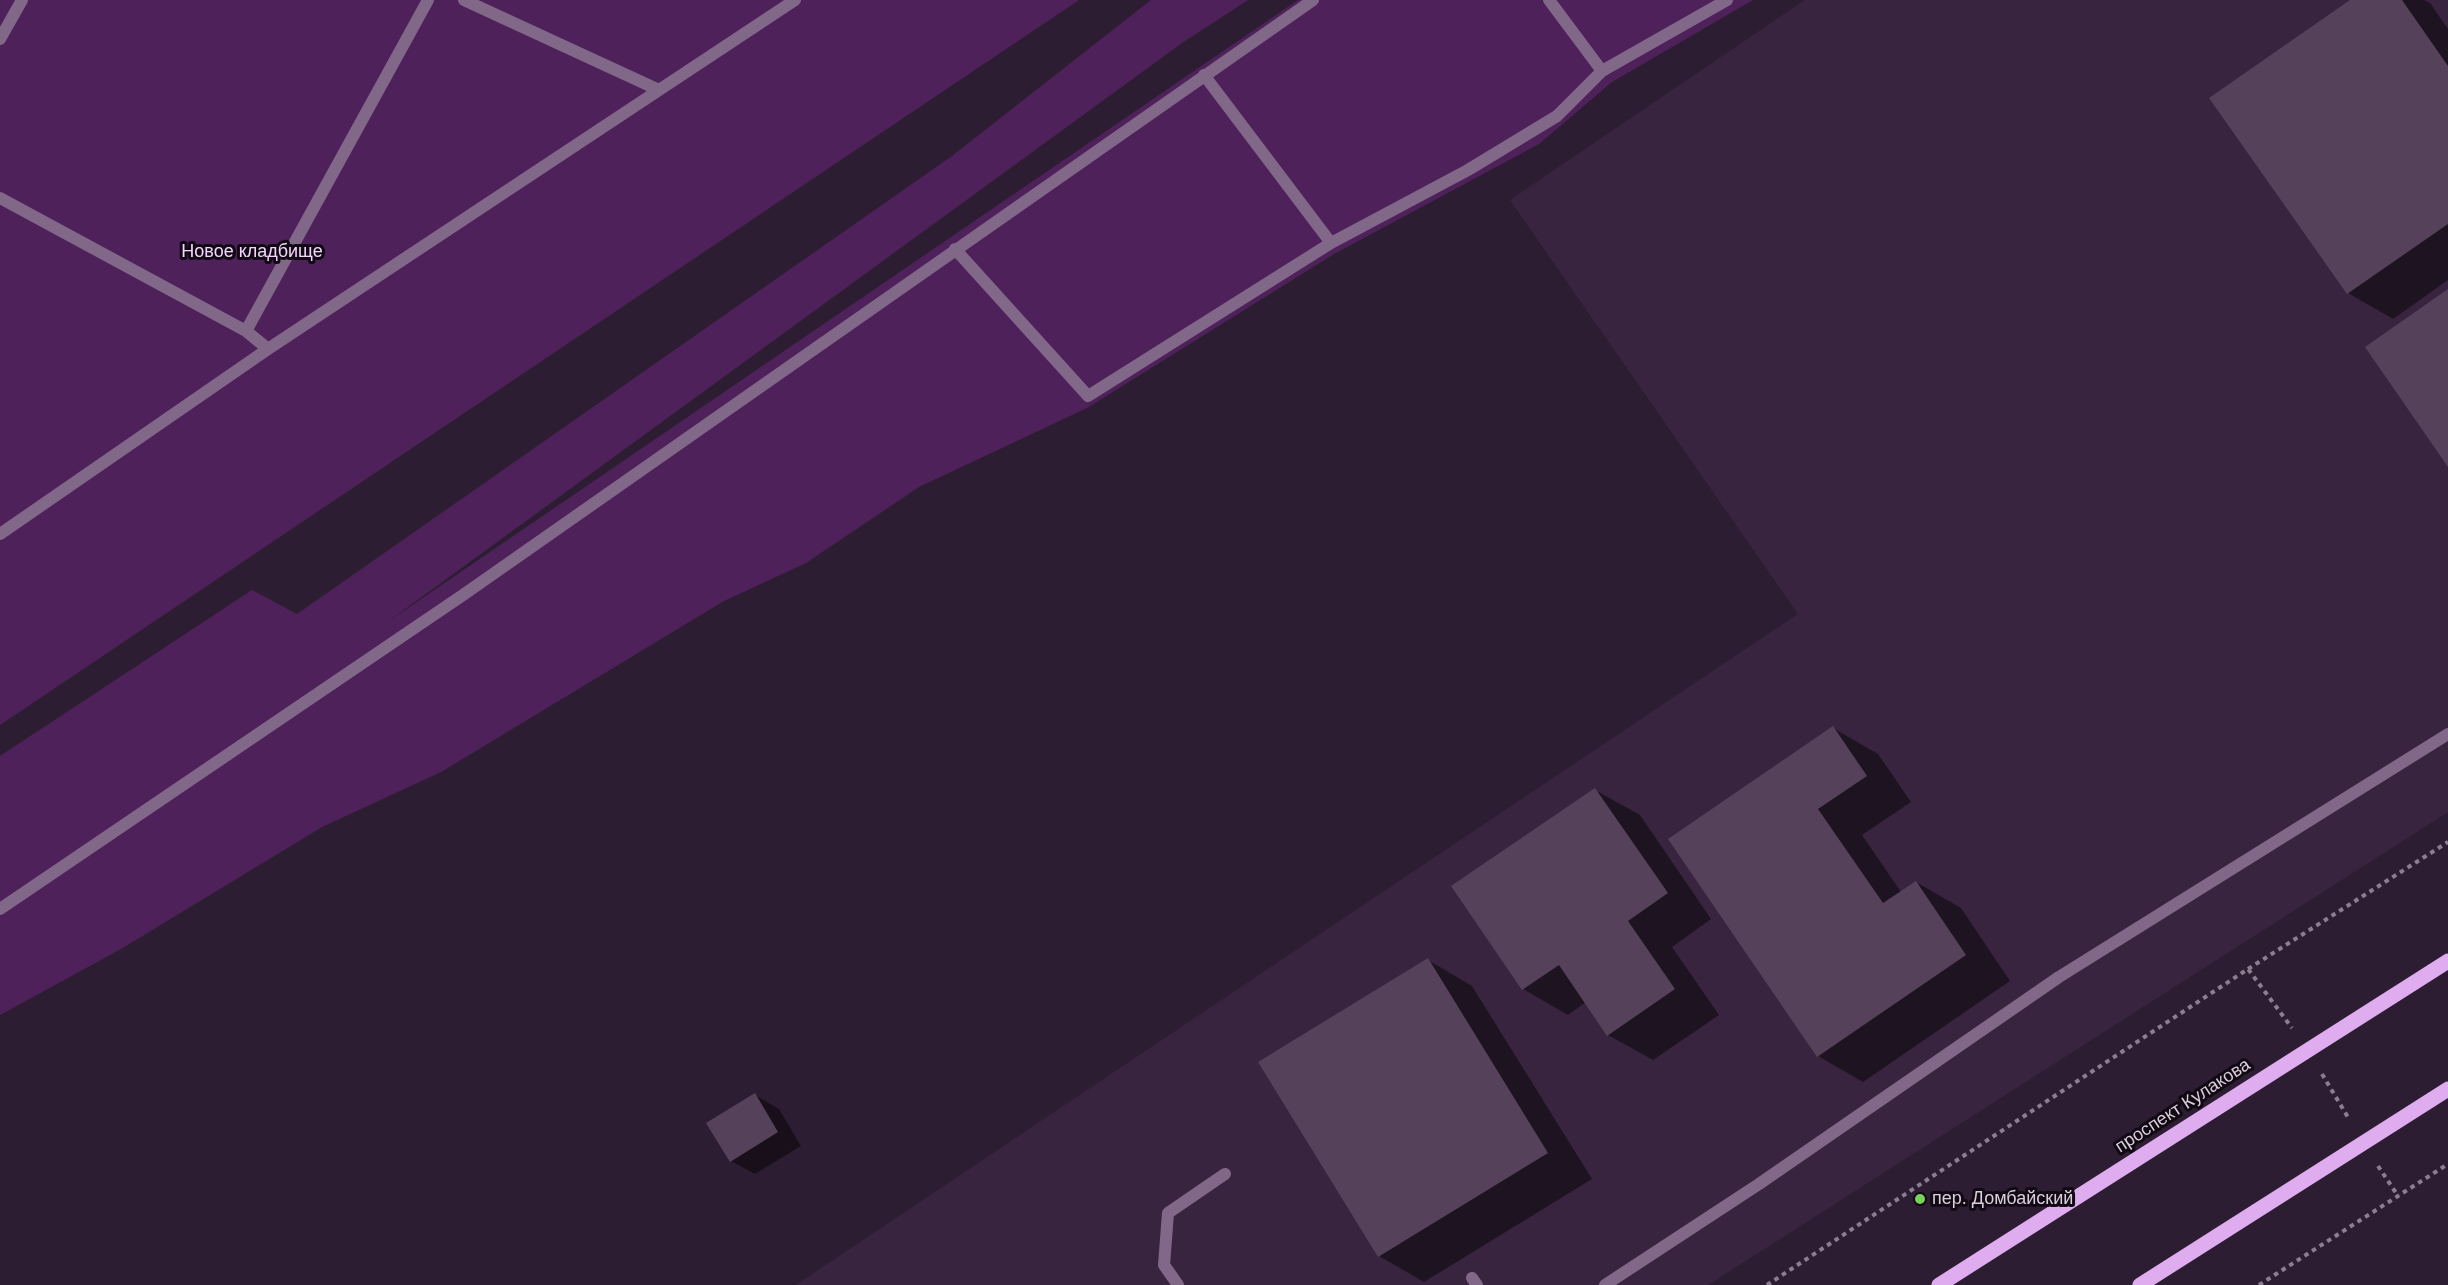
<!DOCTYPE html>
<meta charset="utf-8">
<style>
body{margin:0}
canvas{display:block;background:#2d1d32}
</style>
<canvas width="2448" height="1285"></canvas>
<script>
const context = document.querySelector('canvas').getContext('2d');
context.lineJoin = 'round';
function paint(path, color) {
  context.fillStyle = color;
  context.fill(path, 'evenodd');
}
function strokePath(path, color, width, dash) {
  context.strokeStyle = color;
  context.lineWidth = width;
  context.lineCap = dash ? 'butt' : 'round';
  context.setLineDash(dash || []);
  context.stroke(path);
}
function label(font, color, halo, rows, align = 'center') {
  context.font = font + ' Helvetica,sans-serif';
  context.lineWidth = 6;
  context.setLineDash([]);
  context.textBaseline = 'middle';
  context.strokeStyle = halo;
  context.fillStyle = color;
  for (const [text, x, y, turn = 0] of rows) {
    context.save();
    context.translate(x, y);
    context.rotate((+turn || 0) * Math.PI / 180);
    context.textAlign = isNaN(turn) ? turn : align;
    if (halo) context.strokeText(text, 0, 0);
    context.fillText(text, 0, 0);
    context.restore();
  }
}
paint(new Path2D(`
 M1805 0H2448V812L1708 1285H796L1798 614 1510 200Z`), '#39243f');
paint(new Path2D(`
 M0 0H1079L0 725Z
 M1151 0H1248L1182 43 386 623 1298 0H1753L1612 82 1539 144 1334 254 1087 408 919 487 806 563 724 601 441 772 322 827 121 949 0 1015V756L252 590 297 614 952 156Z`), '#4e215a');
paint(new Path2D(`
 M2352 0H2424L2430 3 2448 29V280L2393 319 2348 293Z
 M1833 728 1878 754 1911 802 1862 835 1901 892 1916 882 1961 908 2010 981 1863 1082 1818 1056 1670 839Z
 M1595 790 1640 815 1711 919 1672 947 1719 1015 1653 1060 1608 1035 1586 1002 1568 1015 1523 989Z
 M1428 960 1472 986 1592 1179 1424 1282 1379 1256 1260 1062Z
 M755 1095 779 1109 801 1146 755 1174 731 1161Z`), '#0007');
paint(new Path2D(`
 M2350 0H2402L2448 66V224L2347 294 2209 98Z
 M2448 289V467L2365 347Z
 M1833 726 1867 776 1818 809 1883 903 1916 881 1966 955 1817 1057 1668 839Z
 M1595 788 1668 893 1628 921 1675 989 1607 1036 1559 965 1522 990 1451 886Z
 M1428 958 1548 1153 1378 1257 1258 1062Z
 M755 1093 778 1132 730 1162 706 1123Z`), '#55425a');
strokePath(new Path2D(`
 M2248 969 2448 842
 M2322 1074 2349 1119
 M2378 1166 2398 1196
 M1767 1285 2248 969 2292 1028
 M2259 1285 2448 1164`), '#8b7e8f', 4, [4.5, 4.5]);
strokePath(new Path2D(`
 M464 0 659 90
 M0 39 22 0
 M1602 71 1727 0
 M1204 75 1331 243 1468 170 1557 116 1602 71 1549 0
 M0 198 246 331
 M955 249 1088 396 1331 243
 M268 349 246 331 428 0
 M0 534 268 349 795 0
 M0 909 463 595 1313 0
 M1472 1278 1477 1285
 M1178 1285 1164 1265 1168 1213 1225 1174
 M1605 1285 1759 1184 2059 977 2448 734`), '#816888', 12);
strokePath(new Path2D(`
 M1939 1285 2448 961
 M2140 1285 2448 1089`), '#dfacef', 15);
for (const [x, y, r, color] of [
 [1920,1199,6,"#78d258"]
]) {
  const dot = new Path2D();
  dot.arc(x, y, r, 0, 2 * Math.PI);
  context.fillStyle = color;
  context.fill(dot);
  strokePath(dot, '#110a14', 2);
}
label('18px', '#f4d5fd', '#110a14', [
 ["Новое кладбище",252,252]
]);
label('18px', '#d9cedc', '#110a14', [
 ["проспект Кулакова",2183,1106,-33]
]);
label('18px', '#d9cedc', '#110a14', [
 ["пер. Домбайский",1932,1199]
], 'left');
</script>
